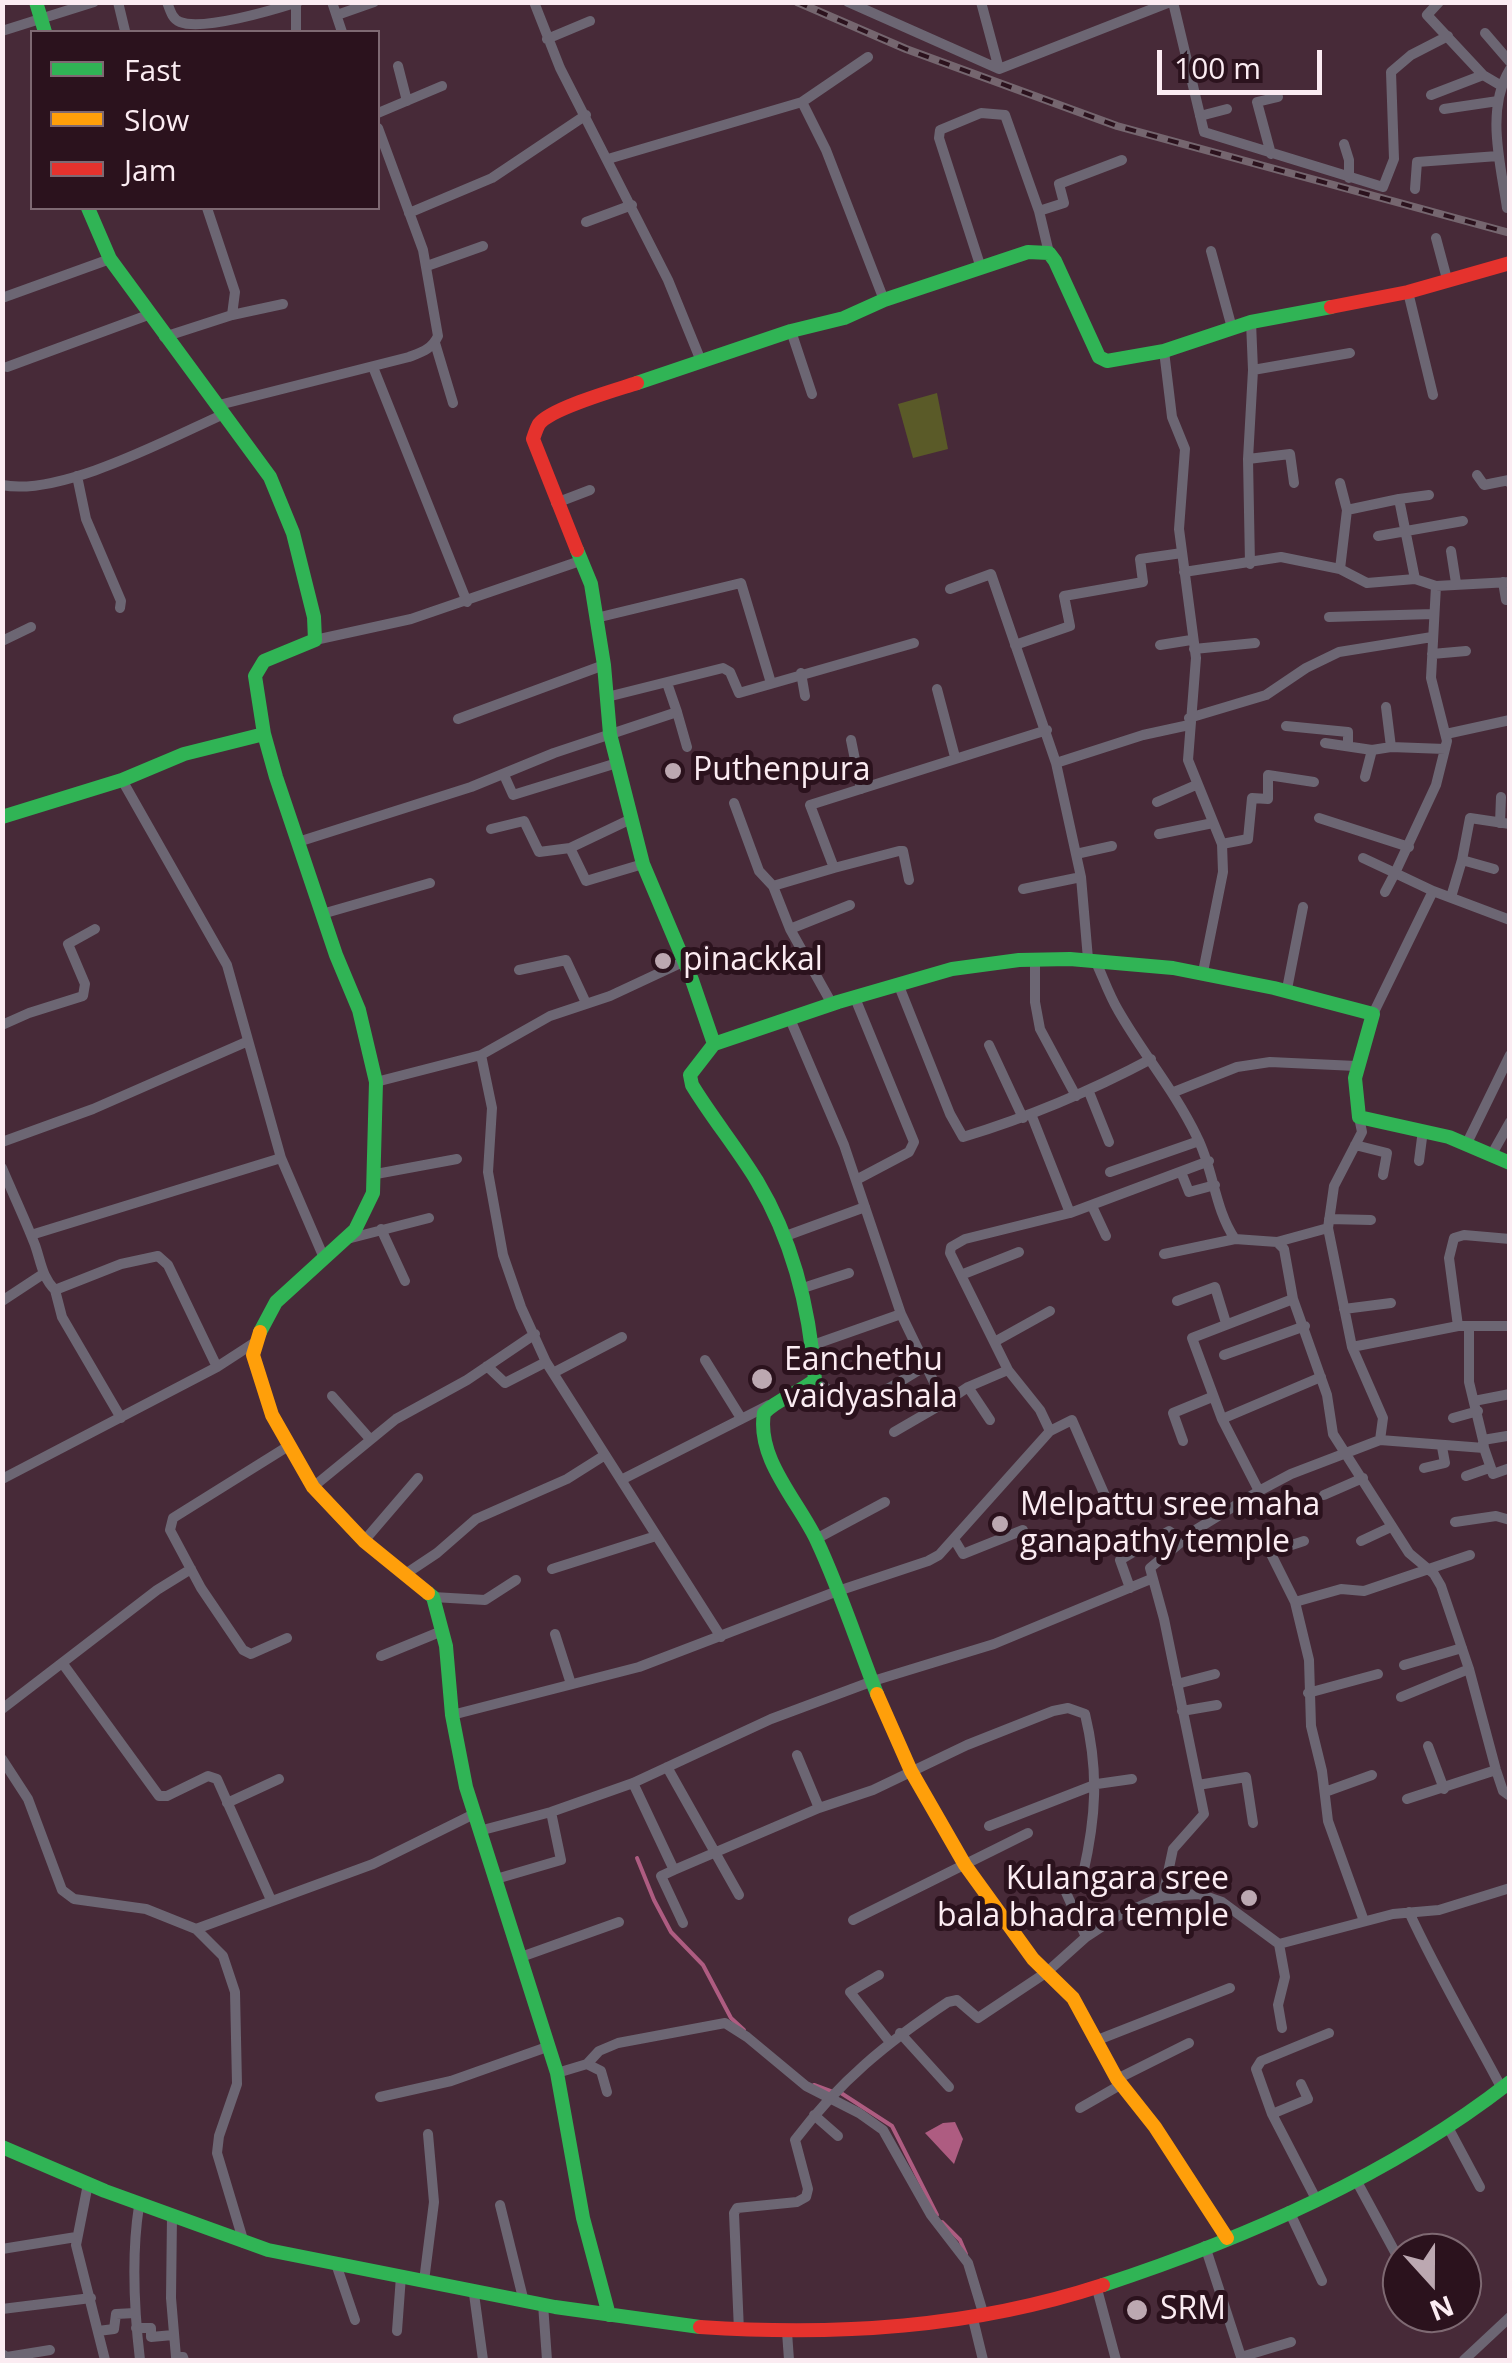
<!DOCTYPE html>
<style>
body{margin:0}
#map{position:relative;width:1512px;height:2363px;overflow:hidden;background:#472a38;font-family:"Open Sans",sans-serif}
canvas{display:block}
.frame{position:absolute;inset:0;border:5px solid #fbecf2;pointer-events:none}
.legend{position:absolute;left:30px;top:30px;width:350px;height:180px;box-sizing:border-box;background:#2b121d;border:2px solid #7e6972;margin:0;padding:12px 18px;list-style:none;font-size:30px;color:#fbecf2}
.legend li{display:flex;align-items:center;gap:20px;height:50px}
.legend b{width:50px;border:2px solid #7e6972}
.north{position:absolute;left:1382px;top:2233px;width:100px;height:100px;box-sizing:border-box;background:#2b121d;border:2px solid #7e6972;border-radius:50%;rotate:159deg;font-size:28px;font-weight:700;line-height:40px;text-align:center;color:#fbecf2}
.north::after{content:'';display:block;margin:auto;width:35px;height:45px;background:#bca8b1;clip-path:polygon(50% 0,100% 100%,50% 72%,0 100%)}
.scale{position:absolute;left:1157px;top:50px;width:165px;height:45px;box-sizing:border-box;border:5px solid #fbecf2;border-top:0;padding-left:12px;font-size:30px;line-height:35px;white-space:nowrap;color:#fbecf2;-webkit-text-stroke:8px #2b121d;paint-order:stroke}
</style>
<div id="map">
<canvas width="1512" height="2363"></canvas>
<div class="frame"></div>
<ul class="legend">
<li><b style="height:12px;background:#30b455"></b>Fast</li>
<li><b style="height:12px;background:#ff9f0a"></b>Slow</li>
<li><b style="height:12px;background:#e5322d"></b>Jam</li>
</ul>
<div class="north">N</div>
<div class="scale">100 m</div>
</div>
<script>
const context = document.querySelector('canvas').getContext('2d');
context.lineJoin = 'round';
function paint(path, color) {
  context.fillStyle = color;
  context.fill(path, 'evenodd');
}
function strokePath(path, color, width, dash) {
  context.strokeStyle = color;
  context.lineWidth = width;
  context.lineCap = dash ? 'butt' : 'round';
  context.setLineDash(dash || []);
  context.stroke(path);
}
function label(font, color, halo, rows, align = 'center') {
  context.font = font + ' "Open Sans",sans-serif';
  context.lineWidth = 10;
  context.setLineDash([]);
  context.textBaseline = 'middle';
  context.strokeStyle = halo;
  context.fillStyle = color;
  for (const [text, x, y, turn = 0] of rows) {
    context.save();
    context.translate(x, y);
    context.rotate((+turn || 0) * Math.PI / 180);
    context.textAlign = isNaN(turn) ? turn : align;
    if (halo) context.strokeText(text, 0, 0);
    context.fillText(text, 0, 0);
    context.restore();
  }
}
paint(new Path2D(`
 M937 393 948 449 913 458 898 404Z`), '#5a5a28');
paint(new Path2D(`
 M955 2122 963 2139 954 2164 925 2133 943 2123Z`), '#ae5c81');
strokePath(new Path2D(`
 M637 1858 654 1900 671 1932 703 1965 731 2018 744 2030
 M814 2085 833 2092
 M841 2093 892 2126 937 2215
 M942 2222 960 2240 966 2254`), '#ae5c81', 4);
strokePath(new Path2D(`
 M118 2 125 31
 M167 2C170 10 172 19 180 22 203 31 273 10 298 2
 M332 2 342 32
 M534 2 560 68 668 280 701 361
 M848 2 999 69
 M981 2 999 69 1170 2
 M1173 2 1204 132 1383 187 1394 159 1391 72 1411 55 1448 36
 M1439 2 1427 15 1483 75 1500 85
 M296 3V32
 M337 15 374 2
 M2 31 94 2
 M1485 33 1510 62
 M547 39 590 21
 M398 66 407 101
 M1431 95 1483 75
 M802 102 826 150 884 300
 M1444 109 1498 101
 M378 113 442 86
 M1200 116 1227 109
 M1344 144 1349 160V178
 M1271 154 1257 102 1278 97
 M608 159 802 102 868 57
 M1415 189 1417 162 1498 156
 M1507 208C1501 165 1485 110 1510 69
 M1039 211 1064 203 1059 184 1122 160
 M409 213 492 178 586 115
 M586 222 632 205
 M1436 238 1447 279
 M1211 251 1232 328
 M427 266 483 246
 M981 268 939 138 940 130 981 113 1005 115 1039 211 1049 253
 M1408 292 1433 395
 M2 298 110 259
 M232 315 283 304
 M791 331 812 394
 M164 337 232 315 235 292 207 208
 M435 343 453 403
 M1164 351 1172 417 1185 449 1179 529 1196 658 1188 760 1222 844 1223 872 1203 972
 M7 367 148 315
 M373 367 467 602
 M1253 370 1350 353
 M219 405 409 357C422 352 432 349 438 336L423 250 378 128
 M1248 459 1290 454 1294 483
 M1477 475 1484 485 1509 480 1510 483
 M77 476 86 519 121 601 120 608
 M1340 483 1347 510
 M2 485C61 497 170 438 224 414
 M1399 499 1429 495
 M556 503 590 490
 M1378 536 1463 521
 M1451 551 1456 583
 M1250 564 1248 459 1253 370 1251 322
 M1340 569 1347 510 1399 499 1415 579
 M1184 572 1281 557 1340 569 1367 583 1415 579 1436 586
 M1503 582 1506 600
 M950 589 991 574 1056 763 1081 877 1088 959
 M1329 617 1434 614
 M596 618 741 583 771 683
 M315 640 411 619 580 561
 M2 641 31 627
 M1015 645 1070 626 1064 596 1143 582 1140 559 1182 553
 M1160 645 1191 640
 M1194 649 1255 643
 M1432 654 1466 651
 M801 673 805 696
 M667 683 677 712
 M937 689 955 757
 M607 697 723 668 730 672 739 693 914 643
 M1386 707 1391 747
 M1189 718 1266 695 1306 668 1339 652 1432 637
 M458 719 604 665
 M1286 726 1348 732V744
 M1446 734 1510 720
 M851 740 861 789
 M1325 743 1372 750 1391 747 1445 749
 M1056 763 1143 735 1189 725
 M504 775 513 795 617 763
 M1365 777 1372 750
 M122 780 227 965 281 1158 324 1258
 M1157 802 1196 785
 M734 803 759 871 773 886 790 929 832 1004
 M1319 818 1409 847
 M1500 823 1501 797
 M491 829 524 821 539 852 570 848 586 881 643 864
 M1159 834 1213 823
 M298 842 471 787 554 753 677 712 687 747
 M1222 844 1248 839 1252 798 1268 799V775L1314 782
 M570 848 631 819
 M1076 854 1112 846
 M1363 858 1395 873 1385 892
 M1462 860 1494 869
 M834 868 899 851H903L909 880
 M773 886 834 868 810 805 1047 730
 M1023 889 1081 877
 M1433 891 1395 873 1436 785 1447 741 1431 678 1436 586 1510 582
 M1451 897 1462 860 1470 818 1510 824
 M322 914 430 883
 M790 929 850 905
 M1035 958V1002L1040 1029 1076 1096
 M1095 960C1103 977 1109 995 1118 1010 1143 1054 1175 1091 1197 1137 1214 1170 1214 1208 1235 1239L1277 1242 1284 1249 1293 1299 1327 1395 1333 1434 1409 1553 1434 1574 1441 1586 1469 1669 1496 1770 1503 1791 1510 1796
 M519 970 566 960 586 1003
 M899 986 950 1114 963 1137C1029 1117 1091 1091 1151 1059
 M1287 989 1303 907
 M855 998 914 1142 909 1152 856 1180
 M1373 1014 1433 891 1510 920
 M790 1019 844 1145 901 1314 944 1403 894 1432
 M2 1025 29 1013 83 996 85 984 68 944 95 929
 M989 1045 1023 1118
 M481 1055 492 1108 488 1172 503 1255 521 1307 546 1362 721 1637
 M376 1082 481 1055 550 1016 610 996 685 961
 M1089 1092 1109 1142
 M1174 1092 1237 1067 1270 1062 1356 1066
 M1031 1114 1070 1213
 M1359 1117 1362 1132 1334 1186 1328 1228 1352 1347 1383 1418 1380 1440
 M2 1142 93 1109 246 1042
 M1467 1143 1510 1055
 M1355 1145 1387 1153 1383 1175
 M1492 1154 1510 1122
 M1419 1161 1423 1130
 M2 1168C13 1194 25 1219 35 1245 41 1262 42 1277 55 1290L121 1264 158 1256 168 1265 217 1367
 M1110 1172 1199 1141
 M1181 1172 1189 1192 1215 1185
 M376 1174 457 1159
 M1092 1206 1106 1236
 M1329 1219 1371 1220
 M381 1229 405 1281
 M31 1235 281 1158
 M783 1237 865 1207
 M351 1238 429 1218
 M1277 1242 1328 1228
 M1164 1254 1235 1239
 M961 1275 1019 1252
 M800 1289 849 1273
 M55 1290 62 1317 121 1418
 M2 1301 43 1274
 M1177 1301 1215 1287 1226 1323
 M1344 1309 1391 1303
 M1458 1326 1449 1258 1454 1238 1464 1235 1510 1239
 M1469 1326V1382L1483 1440
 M996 1341 1050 1311
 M813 1345 901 1314
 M1352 1347 1458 1326H1510
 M1224 1355 1305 1326
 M705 1360 741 1418
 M487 1366 505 1383 546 1362
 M553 1373 622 1337
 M815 1380C824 1386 833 1394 842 1398 867 1408 904 1378 924 1367
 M968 1387 990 1420
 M332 1396 370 1439
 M1474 1401 1510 1394
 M944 1403 968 1387 1008 1370
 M1453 1418 1478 1411
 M1222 1419 1321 1377
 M1050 1431 1072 1420 1106 1498
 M1183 1441 1173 1413 1212 1397
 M1484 1448 1493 1474 1510 1468
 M1424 1468 1445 1463 1442 1447
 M1466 1476 1489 1468
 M2 1479 217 1367 254 1343
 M623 1479 769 1405
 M313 1487 396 1419 467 1380 535 1334
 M1259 1491 1222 1419 1192 1338 1293 1299
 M1324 1495 1363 1478
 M1455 1522 1496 1516 1510 1520
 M816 1539 885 1502
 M954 1539 963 1554 1023 1530
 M364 1541 418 1478
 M1361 1541 1391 1527
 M552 1569 656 1536
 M407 1573 437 1553 476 1519 567 1479 605 1455
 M1130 1588 1120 1560 1169 1531 1182 1540
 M433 1597 485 1600 516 1580
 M1295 1602 1270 1552 1304 1541
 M555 1634 571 1684
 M287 1638 251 1654 243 1650 201 1588 170 1530 173 1518 290 1445
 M381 1656 442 1631
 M63 1664 159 1796H167L208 1776 217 1779 271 1900
 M1404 1665 1462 1648
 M1177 1684 1215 1674
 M1308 1693 1378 1674
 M1401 1697 1469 1669
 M2 1709 157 1590 191 1569
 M1182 1711 1217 1705
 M452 1715 639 1667 835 1592 928 1561 939 1555 1050 1431 1040 1410 1008 1370 950 1253 951 1247 965 1239 1070 1213 1209 1161
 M1428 1746 1444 1789
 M797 1755 819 1808
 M2 1759 28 1799 62 1890 74 1899 146 1909 196 1929 373 1864 476 1813
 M667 1767 739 1895
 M633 1783 674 1870 661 1876 683 1923
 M1198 1785 1246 1777 1253 1823
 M1325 1792 1372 1775
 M1407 1799 1496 1770
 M227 1803 279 1779
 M989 1826 1097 1784 1132 1779
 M479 1831 551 1812 633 1783 771 1719 873 1681 994 1644 1151 1579
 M674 1870 819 1808 873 1790 967 1745 1053 1711 1068 1708 1085 1714C1099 1772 1096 1817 1083 1874L1064 1888 1086 1937
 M496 1879 561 1860 551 1812
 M1163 1896 1173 1849 1204 1814 1164 1619 1150 1568 1197 1529 1259 1491 1291 1474 1380 1440 1484 1448 1483 1440 1507 1436
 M1409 1912C1437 1973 1471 2030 1502 2089
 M853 1920 1028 1833
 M1364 1921 1328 1821 1322 1771 1311 1726 1309 1660 1295 1602 1341 1589 1364 1591 1470 1555
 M196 1929 223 1956 235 1992 237 2084 219 2136 217 2153 244 2243
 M1279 1944 1285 1977 1278 2005 1282 2028
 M521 1957 619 1922
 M879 1975 850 1992 889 2041
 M900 2033 949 2087
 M1095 2041 1230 1988
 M587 2064 601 2071 607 2092
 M557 2073 587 2064 599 2051 618 2043 725 2023 747 2037 806 2086 859 2113 883 2130 931 2215 968 2263 984 2316
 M1117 2079 1189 2043
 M380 2097 451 2081 547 2047
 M1080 2108 1122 2084
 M1272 2114 1308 2099 1301 2084
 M814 2115 838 2136
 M1449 2129 1480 2187
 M1356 2180 1402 2265
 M88 2184 76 2245 105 2360
 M1316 2199 1272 2114 1256 2069 1261 2061 1329 2033
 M500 2205 524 2302
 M139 2206C131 2257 134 2309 140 2360
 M1289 2211 1322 2281
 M172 2216 171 2298 176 2357H183L184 2360
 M1205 2246 1242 2360
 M2 2249 76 2237
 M336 2264 355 2320
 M424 2281 434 2202 428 2134
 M1097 2289 1116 2360
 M474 2294 483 2360
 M543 2304 547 2360
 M2 2309 91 2298
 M973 2319 983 2360
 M136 2328H151V2337L173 2335
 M98 2331 114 2329 116 2314 135 2313
 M397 2331 401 2276
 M739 2331 734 2213 737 2208 797 2202 806 2197 808 2189 795 2140C840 2081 886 2043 948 2002L957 2000 978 2018 1047 1972 1086 1937 1118 1916 1163 1896 1199 1894 1222 1902 1279 1944 1393 1914 1439 1910 1510 1888
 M787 2332 789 2360
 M2 2354 7 2357 50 2350
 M1241 2357 1291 2342
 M1464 2360 1510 2317`), '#6c6673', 10);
strokePath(new Path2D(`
 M36 2 45 32
 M88 208 110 259 270 477 293 533 314 617 315 640 264 661 255 676 264 734 276 777 336 955 359 1010 376 1082 373 1193 355 1230 276 1302 260 1332
 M637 383 791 331 844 318 884 300 1028 252 1049 253 1055 261 1099 357 1107 361 1164 351 1251 322 1331 307
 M577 550 591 584 604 665 610 734 643 864 692 980 714 1044 690 1075 692 1085C712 1118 737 1148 757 1181 793 1241 810 1311 815 1380 799 1393 779 1398 764 1413 756 1459 799 1502 817 1541 840 1590 857 1643 877 1694
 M2 817 122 780 184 754 264 734
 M714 1044 838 1002 952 969 1019 960 1070 959 1173 968 1274 988 1373 1014 1355 1078 1359 1117 1449 1137 1510 1163
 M428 1593 433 1597 446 1646 452 1715 466 1787 557 2073 583 2218 609 2315
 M2 2147 105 2191 268 2250 555 2307 700 2327
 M1103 2285C1246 2238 1391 2175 1510 2082`), '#30b455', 14);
strokePath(new Path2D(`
 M260 1332 253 1355 272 1415 313 1487 364 1541 428 1593
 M877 1694 911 1771 965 1865 1033 1959 1073 1998 1117 2079 1155 2127 1227 2238`), '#ff9f0a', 14);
strokePath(new Path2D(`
 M1331 307 1408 292 1510 263
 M577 550 533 439C534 436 537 427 539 424 551 408 616 390 637 383
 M700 2327C838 2336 971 2328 1103 2285`), '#e5322d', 14);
const rail = new Path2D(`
 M797 2 906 49 1117 126 1510 233`);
strokePath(rail, '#75666f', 8);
strokePath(rail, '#2b121d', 4, [11]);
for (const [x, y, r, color] of [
 [673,771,10,"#bca8b1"],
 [663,961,10,"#bca8b1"],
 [762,1379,12,"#bca8b1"],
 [1000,1524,10,"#bca8b1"],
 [1249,1898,10,"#bca8b1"],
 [1137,2310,12,"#bca8b1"]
]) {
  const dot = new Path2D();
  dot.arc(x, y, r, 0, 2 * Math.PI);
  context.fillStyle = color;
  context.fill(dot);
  strokePath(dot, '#2b121d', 4);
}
label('32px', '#fbecf2', '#2b121d', [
 ["Puthenpura",693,771],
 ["pinackkal",683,961],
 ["Eanchethu",784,1361],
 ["vaidyashala",784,1398],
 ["Melpattu sree maha",1020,1506],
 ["ganapathy temple",1020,1543],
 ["Kulangara sree",1229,1880,"right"],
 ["bala bhadra temple",1229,1917,"right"],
 ["SRM",1160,2310]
], 'left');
</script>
